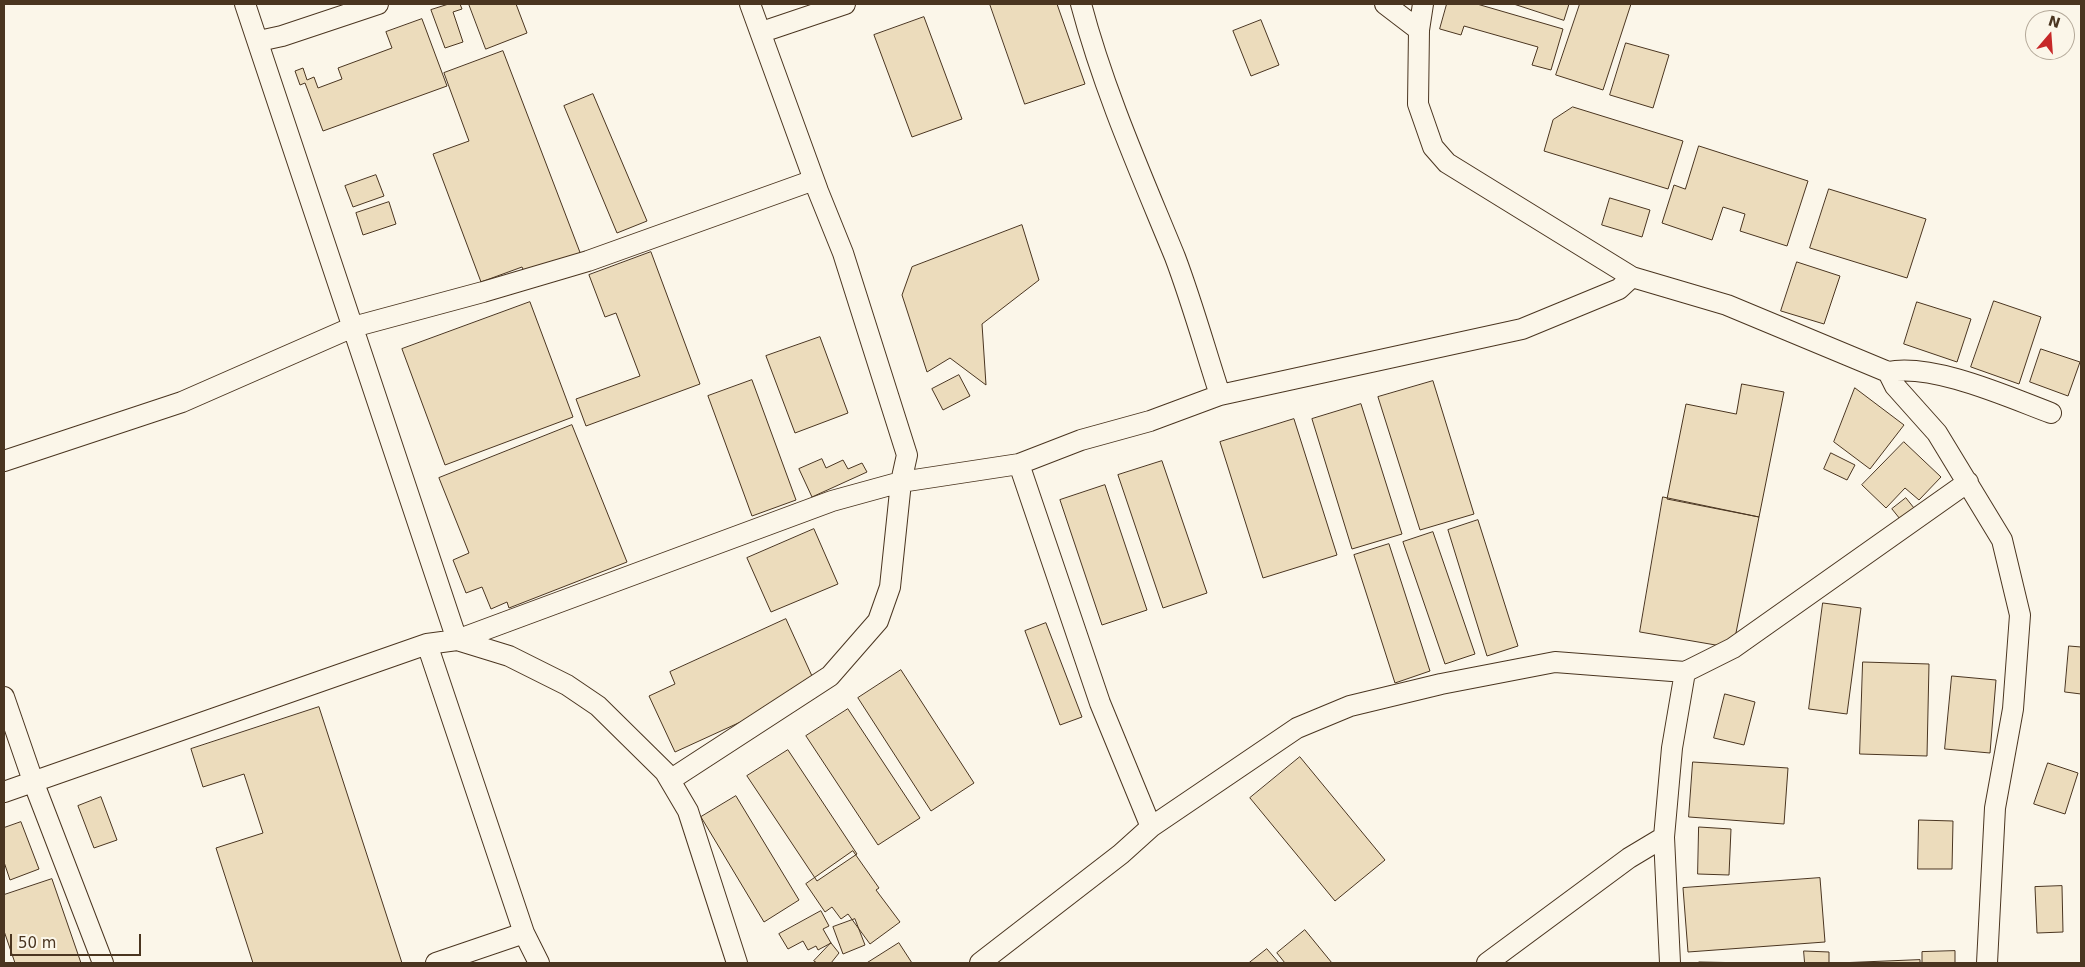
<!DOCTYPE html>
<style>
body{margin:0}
#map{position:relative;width:2085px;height:967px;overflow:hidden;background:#fbf6e9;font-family:"DejaVu Sans",sans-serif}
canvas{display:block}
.frame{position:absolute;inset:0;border:5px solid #4a3520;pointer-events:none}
.north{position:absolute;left:2025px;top:10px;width:50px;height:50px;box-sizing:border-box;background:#fbf6e9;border:1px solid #b4a999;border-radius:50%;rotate:18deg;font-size:14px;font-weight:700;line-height:20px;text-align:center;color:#4a3520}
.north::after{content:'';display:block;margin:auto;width:18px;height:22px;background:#c62828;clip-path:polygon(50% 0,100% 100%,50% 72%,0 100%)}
.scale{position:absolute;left:10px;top:934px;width:131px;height:22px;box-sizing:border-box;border:2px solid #4a3520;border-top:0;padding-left:6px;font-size:15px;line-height:18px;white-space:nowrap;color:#4a3520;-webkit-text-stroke:4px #fbf6e9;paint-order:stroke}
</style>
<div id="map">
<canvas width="2085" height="967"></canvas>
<div class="frame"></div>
<div class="north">N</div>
<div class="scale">50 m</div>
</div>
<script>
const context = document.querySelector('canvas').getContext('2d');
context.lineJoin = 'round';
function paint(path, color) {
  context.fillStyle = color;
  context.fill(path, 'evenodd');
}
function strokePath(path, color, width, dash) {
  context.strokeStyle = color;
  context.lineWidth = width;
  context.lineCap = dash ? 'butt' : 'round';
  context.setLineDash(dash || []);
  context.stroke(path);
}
const building = new Path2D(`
 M449 4H460L462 9 453 12 463 42 445 48 431 10Z
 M469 4H516L527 33 486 49Z
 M990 4H1057L1085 84 1025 104Z
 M1447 4H1477L1563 29 1551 70 1532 65 1538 47 1464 26 1461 35 1440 29Z
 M1514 4H1569L1564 20Z
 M1580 4H1631L1603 90 1556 75Z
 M924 17 962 119 912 137 874 35Z
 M422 19 447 86 323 131 305 83 300 85 295 71 303 68 307 80 314 77 318 88 342 79 338 68 392 48 386 32Z
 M1261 20 1279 65 1251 76 1233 31Z
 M1626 43 1669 55 1653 108 1610 95Z
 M503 51 581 255 526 276 522 267 481 282 433 154 469 141 444 73Z
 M593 94 647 221 617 233 564 106Z
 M1573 107 1683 141 1668 189 1544 151 1553 120Z
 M1699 146 1808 181 1787 246 1740 231 1745 214 1723 207 1712 240 1662 223 1674 185 1685 189Z
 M376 175 384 196 353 207 345 186Z
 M1829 189 1926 219 1907 278 1810 248Z
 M1610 198 1650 210 1642 237 1602 225Z
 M389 202 396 224 363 235 356 213Z
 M1022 225 1039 280 982 324 986 385 950 358 927 372 902 295 912 267Z
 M651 252 700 384 586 426 576 399 640 376 616 313 605 317 589 275Z
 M1797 262 1840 276 1824 324 1781 311Z
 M1994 301 2041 317 2019 384 1971 367Z
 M530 302 573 417 445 465 402 349Z
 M1917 302 1971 319 1957 362 1904 344Z
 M820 337 848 413 795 433 766 356Z
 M2041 349 2080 362 2068 396 2030 382Z
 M959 375 970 396 943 410 932 389Z
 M752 380 796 500 752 516 708 396Z
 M1433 381 1474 514 1420 530 1378 397Z
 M1742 384 1784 392 1759 517 1667 499 1686 404 1736 414Z
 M1855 388 1904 425 1870 469 1834 442Z
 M1361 404 1402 534 1352 549 1312 419Z
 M1294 419 1337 555 1263 578 1220 442Z
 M572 425 627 562 509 608 507 602 491 609 482 587 466 593 453 560 469 553 439 478Z
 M1904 442 1941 477 1919 500 1905 488 1886 508 1862 485Z
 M1831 453 1855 465 1847 480 1824 469Z
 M822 459 826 468 843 460 848 469 862 463 867 472 812 497 799 469Z
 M1162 461 1207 593 1163 608 1118 475Z
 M1105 485 1147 610 1102 625 1060 500Z
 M1663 497 1759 517 1733 648 1640 632Z
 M1906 498 1918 513 1904 524 1892 509Z
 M1478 520 1518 646 1487 656 1448 530Z
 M814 529 838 584 771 612 747 558Z
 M1433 532 1475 654 1445 664 1403 542Z
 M1389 544 1430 671 1395 683 1354 555Z
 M1823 603 1861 608 1847 714 1809 709Z
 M786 619 817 687 675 752 649 696 675 684 670 672Z
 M1046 623 1082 717 1060 725 1025 631Z
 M2069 646 2081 647V694L2065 692Z
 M1863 662 1929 664 1927 756 1860 754Z
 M901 670 974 783 931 811 858 698Z
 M1952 676 1996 680 1990 753 1945 749Z
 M1725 694 1755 702 1744 745 1714 738Z
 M319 707 402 963H253L216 848 263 833 244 774 203 787 191 749Z
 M848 709 920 818 878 845 806 736Z
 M788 750 857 854 817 881 747 776Z
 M1300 757 1385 860 1335 901 1250 798Z
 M1693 762 1788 768 1784 824 1689 817Z
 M2048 763 2078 773 2065 814 2034 804Z
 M736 796 799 900 764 922 701 817Z
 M101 797 117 840 94 848 78 806Z
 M1919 820 1953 821 1952 869H1918Z
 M21 822 39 869 10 880 4 862V828Z
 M1699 827 1731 829 1729 875 1698 874Z
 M853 851 879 888 876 890 900 922 870 944 848 914 841 919 832 907 825 912 806 884Z
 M1820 878 1825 942 1688 952 1683 888Z
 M52 879 81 963H15L4 931V895Z
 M2062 886 2063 932 2037 933 2035 887Z
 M821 911 829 926 823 929 831 943 818 950 816 946 808 950 803 941 788 949 779 934Z
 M855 919 865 945 843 954 833 927Z
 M1305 930 1332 963H1285L1277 953Z
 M831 943 839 953 831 963H817L814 961Z
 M899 943 912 963H867Z
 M1267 949 1279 963H1249Z
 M1804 951 1829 952V963H1805Z
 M1955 951V963H1922V952Z
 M1920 960V963H1838Z
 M1699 962 1752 963H1699Z`);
paint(building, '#ecdcbc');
strokePath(building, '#4a3520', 1);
const minor = new Path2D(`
 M245 4 457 640 832 501 901 482 1019 464 1081 440 1150 421 1220 395 1522 329 1619 289 1632 277
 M1081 4C1104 91 1141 174 1175 257 1192 302 1205 349 1220 395
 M1385 4 1419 30
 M1423 4 1419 30 1418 104 1433 147 1447 163 1632 277 1727 305 1888 372C1933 363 2008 397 2051 413
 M762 32 845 4
 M259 41 282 36 378 4
 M1888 372 1895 386 1937 433 2002 540 2020 615 2013 709 1995 808 1987 963
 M4 461 182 402 353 327 483 292 588 261 814 180
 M1019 464 1100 703 1151 827
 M427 644 524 933 539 963
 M4 697 33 781 103 963
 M670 780 830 676 878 621 890 587 901 482 907 455 843 253 818 191 750 4
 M4 792 427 644 457 640 509 656 567 685 598 706 665 772 688 811 737 963
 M436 963 524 933
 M980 963 1121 854 1151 827 1297 728 1350 706 1441 684 1555 662 1685 672 1733 648 1968 482
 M1487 963 1629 858 1664 837
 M1670 963 1664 837 1672 748 1685 672`);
strokePath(minor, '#4a3520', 22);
strokePath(minor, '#fbf6e9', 20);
</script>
